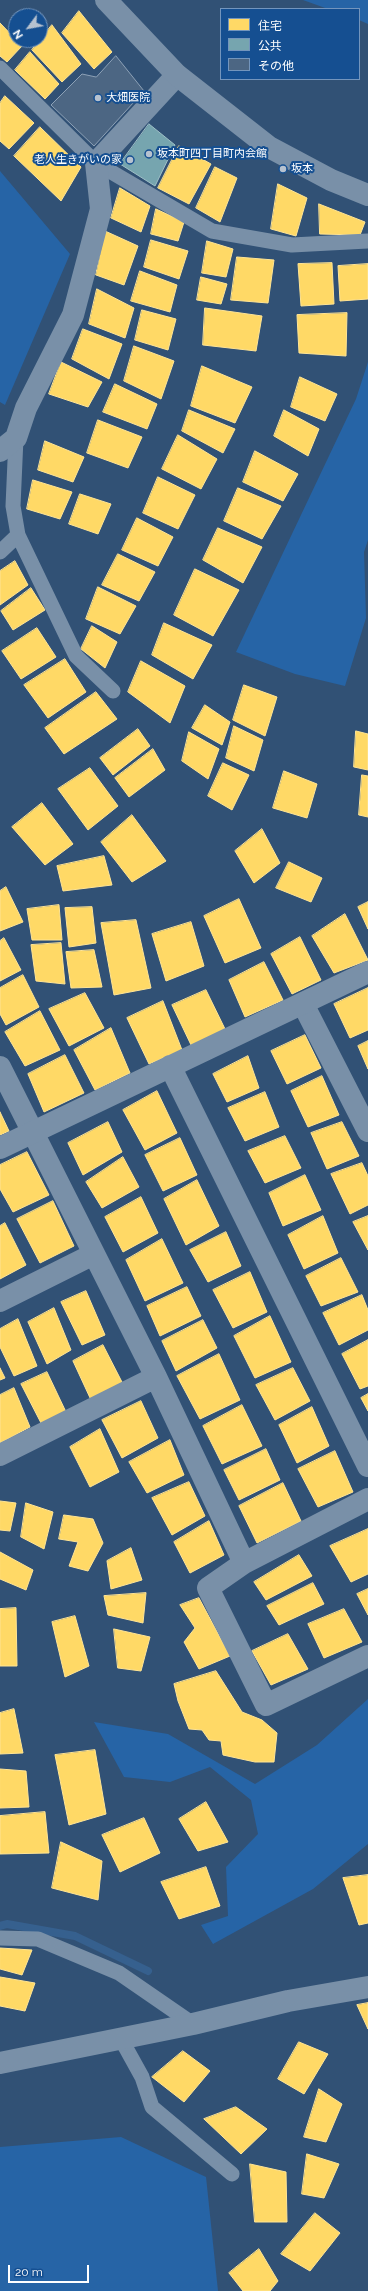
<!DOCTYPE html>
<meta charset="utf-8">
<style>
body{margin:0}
#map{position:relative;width:368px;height:2291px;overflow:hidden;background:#315175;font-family:Raleway,"Noto Sans JP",sans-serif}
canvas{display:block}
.legend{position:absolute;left:220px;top:8px;width:140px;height:72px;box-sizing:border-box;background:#154f91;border:1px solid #7395bd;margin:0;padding:5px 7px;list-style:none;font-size:12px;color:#fff}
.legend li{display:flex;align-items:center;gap:8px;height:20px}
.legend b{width:20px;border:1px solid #7395bd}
.north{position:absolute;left:8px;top:8px;width:40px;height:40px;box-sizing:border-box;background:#154f91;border:1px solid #7395bd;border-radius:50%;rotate:238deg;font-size:11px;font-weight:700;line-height:16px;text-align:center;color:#fff}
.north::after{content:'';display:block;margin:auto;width:14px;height:18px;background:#b7c2cf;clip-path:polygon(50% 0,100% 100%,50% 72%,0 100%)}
.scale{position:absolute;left:8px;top:2265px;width:81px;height:18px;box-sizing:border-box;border:2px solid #fff;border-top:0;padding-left:5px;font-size:12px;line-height:14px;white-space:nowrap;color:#fff;-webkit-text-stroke:3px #154f91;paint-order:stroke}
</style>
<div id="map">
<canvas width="368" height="2291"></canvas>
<ul class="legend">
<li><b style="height:11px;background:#ffd966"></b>住宅</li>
<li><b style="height:11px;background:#76a5af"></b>公共</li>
<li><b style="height:11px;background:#4c6683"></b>その他</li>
</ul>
<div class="north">N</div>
<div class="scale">20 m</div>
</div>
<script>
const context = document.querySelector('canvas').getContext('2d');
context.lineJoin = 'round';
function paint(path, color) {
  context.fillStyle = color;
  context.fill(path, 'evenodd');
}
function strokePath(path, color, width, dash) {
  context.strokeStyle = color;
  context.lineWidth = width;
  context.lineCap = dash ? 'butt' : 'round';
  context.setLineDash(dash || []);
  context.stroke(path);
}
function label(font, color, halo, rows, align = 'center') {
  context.font = font + ' Raleway,"Noto Sans JP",sans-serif';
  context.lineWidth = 4;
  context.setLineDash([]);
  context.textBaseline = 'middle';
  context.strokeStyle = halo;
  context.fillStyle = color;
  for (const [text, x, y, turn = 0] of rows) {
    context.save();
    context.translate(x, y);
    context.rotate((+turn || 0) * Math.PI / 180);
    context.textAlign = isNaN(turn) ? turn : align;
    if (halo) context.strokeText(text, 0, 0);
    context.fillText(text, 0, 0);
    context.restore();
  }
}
paint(new Path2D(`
 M303 0H368V24L359 20V9H328Z
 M0 171 70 254 5 405 0 402Z
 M368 362V540L364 552 366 618 345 686 295 674 236 652 356 399Z
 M368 1699V1844L313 1889 213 1944 201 1925 228 1916 226 1867 258 1834 251 1800 210 1767 170 1782 124 1777 94 1722 168 1734 255 1784 317 1745Z
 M121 2137 206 2177 218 2291H0V2147Z`), '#2664a6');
const homes = new Path2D(`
 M79 11 112 52 94 69 62 33Z
 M0 23 22 46 7 62 0 56Z
 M52 25 81 64 62 82 32 50Z
 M30 52 59 84 45 99 15 70Z
 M5 96 34 123 9 149 0 141V103Z
 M40 127 81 167 61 201 14 156Z
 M179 146 211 164 189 204 158 188Z
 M215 167 237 178 220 222 196 208Z
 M278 184 307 198 296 236 271 229Z
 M120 188 150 206 141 232 111 218Z
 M319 204 365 222 360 235 320 234Z
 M156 209 184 222 178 241 151 234Z
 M105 231 138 246 124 285 96 275Z
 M151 240 188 251 179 279 144 267Z
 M207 241 233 249 226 277 202 273Z
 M237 257 274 260 268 303 231 300Z
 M332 263 334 304 301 306 298 264Z
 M368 264V299L340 301 338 266Z
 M140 271 177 285 170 312 131 301Z
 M201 277 227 284 221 304 197 300Z
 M97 289 134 308 125 338 89 324Z
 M205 308 262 316 256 351 203 345Z
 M142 310 176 319 168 350 135 340Z
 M347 313 346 356 299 353 297 315Z
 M83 329 122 344 109 379 72 359Z
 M134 346 174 361 161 399 124 381Z
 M61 362 102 382 88 407 49 394Z
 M202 366 252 387 235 423 191 406Z
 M300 377 337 394 325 421 291 407Z
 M115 384 157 404 147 429 103 412Z
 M189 410 235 429 223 453 182 431Z
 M284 410 319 429 308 456 274 436Z
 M98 420 142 437 128 468 87 453Z
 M178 435 217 459 201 489 162 469Z
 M45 441 84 457 73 482 38 470Z
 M255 451 298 474 283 501 243 482Z
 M158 477 195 495 178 529 143 513Z
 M33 480 72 492 60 519 27 509Z
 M238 488 281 506 262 539 224 521Z
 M80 494 111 504 98 534 69 524Z
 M137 518 173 537 158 566 122 550Z
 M218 528 262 547 243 583 203 560Z
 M118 554 155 572 139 601 102 585Z
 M15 561 28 585 0 605V571Z
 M195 569 239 590 213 636 174 615Z
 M98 587 136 606 120 634 86 619Z
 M31 588 45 610 13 630 1 611Z
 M164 623 212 645 193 679 152 655Z
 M92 626 117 642 105 668 81 649Z
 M37 628 56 657 21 679 2 651Z
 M65 659 86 692 48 718 24 685Z
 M141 661 185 686 170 723 128 692Z
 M244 685 277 697 265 736 233 720Z
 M96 692 117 719 64 754 45 728Z
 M205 705 230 722 222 745 192 728Z
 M234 726 263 740 254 771 226 758Z
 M138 729 150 746 113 775 100 758Z
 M356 731 368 734V770L354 767Z
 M189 732 219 749 208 779 182 761Z
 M153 749 165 770 129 797 115 778Z
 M223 763 249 775 232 810 208 796Z
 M90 768 118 806 88 830 58 789Z
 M284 771 317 784 307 818 273 808Z
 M362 775 368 776V817L359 815Z
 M42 803 73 844 45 865 12 827Z
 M132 815 166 861 132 882 101 842Z
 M262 829 280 863 254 883 235 851Z
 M104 856 112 885 63 891 57 866Z
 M289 862 322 878 311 902 276 888Z
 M6 887 23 922 0 931V891Z
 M239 899 261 948 225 963 204 916Z
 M368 902V929L358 907Z
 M59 905 62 940H32L27 909Z
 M92 907 96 943 69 947 65 908Z
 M345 914 368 960 334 973 312 936Z
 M136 920 151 988 114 995 101 923Z
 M191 922 204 966 166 981 152 934Z
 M300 937 321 980 292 994 271 954Z
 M4 938 21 970 0 981V941Z
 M61 943 65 984 36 981 31 945Z
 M94 950 102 987 71 988 66 952Z
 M264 962 283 1000 245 1017 229 980Z
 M23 975 39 1007 6 1025 0 1014V988Z
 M368 988V1030L350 1038 334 1004Z
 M206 990 226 1031 192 1047 172 1005Z
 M85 993 104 1028 69 1046 49 1009Z
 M163 1001 182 1050 149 1064 127 1018Z
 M40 1011 60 1050 25 1066 5 1032Z
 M111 1028 130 1073 95 1090 74 1050Z
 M305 1035 321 1068 287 1084 271 1051Z
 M368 1041V1069L358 1046Z
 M65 1055 84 1093 44 1112 28 1074Z
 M248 1056 259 1088 227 1102 213 1074Z
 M322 1076 339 1115 308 1127 291 1091Z
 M157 1091 177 1133 145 1150 123 1110Z
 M265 1092 279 1127 245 1141 228 1108Z
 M0 1112 9 1131 0 1135Z
 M108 1122 122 1152 83 1175 68 1143Z
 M342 1122 359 1156 327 1169 311 1133Z
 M285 1136 301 1168 265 1183 248 1151Z
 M180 1138 197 1175 163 1191 145 1155Z
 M27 1152 49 1195 13 1212 0 1189V1165Z
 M123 1157 139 1187 102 1208 86 1182Z
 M362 1163 368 1176V1205L350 1214 331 1174Z
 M305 1175 321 1210 283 1226 269 1193Z
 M197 1180 219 1226 186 1245 164 1199Z
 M141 1197 158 1233 123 1252 105 1217Z
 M53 1201 74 1246 40 1263 17 1219Z
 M323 1216 338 1253 304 1269 288 1235Z
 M368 1216V1250L353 1222Z
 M5 1223 26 1265 0 1279V1226Z
 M226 1232 241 1266 208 1282 190 1250Z
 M162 1239 183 1283 145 1301 126 1260Z
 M341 1258 358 1292 321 1306 306 1276Z
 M250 1272 267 1312 233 1328 213 1290Z
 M187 1287 201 1316 160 1336 147 1306Z
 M86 1291 105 1335 82 1345 61 1302Z
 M362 1295 368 1310V1330L339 1345 323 1313Z
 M54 1308 71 1350 47 1364 28 1322Z
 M270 1316 291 1362 255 1378 234 1336Z
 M18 1319 37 1366 14 1376 0 1347V1329Z
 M203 1320 217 1348 176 1371 162 1341Z
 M368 1340V1386L360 1389 342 1354Z
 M103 1345 123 1384 91 1400 73 1361Z
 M219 1354 240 1400 200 1419 177 1376Z
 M0 1368 5 1378 0 1380Z
 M293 1368 310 1401 275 1420 256 1385Z
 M47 1372 66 1412 41 1423 21 1384Z
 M14 1388 30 1427 0 1443V1395Z
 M368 1394V1411L361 1398Z
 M141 1401 158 1438 122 1458 102 1420Z
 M242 1405 262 1446 222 1464 203 1426Z
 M312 1407 329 1446 297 1463 279 1425Z
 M100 1429 119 1472 90 1487 70 1447Z
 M170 1440 184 1475 147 1493 129 1462Z
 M266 1449 280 1480 239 1500 224 1470Z
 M335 1451 353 1492 318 1507 298 1469Z
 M189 1482 205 1516 172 1535 152 1498Z
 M283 1483 301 1521 257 1543 239 1506Z
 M0 1501 16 1503 10 1531 0 1530Z
 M26 1503 53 1512 44 1549 21 1537Z
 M64 1515 93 1519 103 1543 88 1571 69 1566 78 1542 59 1539Z
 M209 1521 224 1555 190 1573 174 1542Z
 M368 1529V1574L351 1582 330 1546Z
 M131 1548 142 1580 111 1589 107 1561Z
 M0 1552 33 1570 26 1590 0 1579Z
 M299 1555 312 1576 266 1600 254 1582Z
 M313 1583 324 1604 279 1625 267 1606Z
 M368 1589V1615L357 1594Z
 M146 1593 143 1623 108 1615 104 1596Z
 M199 1598 230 1656 199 1669 184 1642 195 1628 180 1605Z
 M16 1608 17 1666H0V1609Z
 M344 1609 362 1642 324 1658 308 1624Z
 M75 1616 89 1666 65 1677 52 1622Z
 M114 1629 150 1637 141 1671 118 1668Z
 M288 1634 308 1669 271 1685 252 1651Z
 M216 1671 242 1712 262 1720 277 1733 274 1762H255L223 1755 221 1741 209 1740 202 1730 189 1729 178 1701 174 1684Z
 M14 1709 23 1753 0 1754V1713Z
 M95 1750 106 1814 69 1825 55 1755Z
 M0 1769 26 1771 29 1807 0 1808Z
 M206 1802 228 1842 198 1851 179 1819Z
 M45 1812 49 1853 0 1854V1816Z
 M144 1818 160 1853 120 1872 102 1835Z
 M61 1842 102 1861 98 1900 52 1888Z
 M206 1867 220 1906 179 1919 161 1882Z
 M368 1875V1923L359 1925 343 1878Z
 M0 1948 32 1950 22 1975 0 1969Z
 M0 1977 35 1983 25 2011 0 2006Z
 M368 2003V2029L357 2005Z
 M299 2042 328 2054 304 2094 278 2079Z
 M183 2051 210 2071 184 2102 152 2077Z
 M319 2089 342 2104 326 2142 304 2137Z
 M236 2107 267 2129 241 2154 204 2119Z
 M307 2154 339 2164 324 2198 302 2194Z
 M250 2164 286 2172 287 2222H255Z
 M315 2213 340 2233 310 2271 281 2254Z
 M259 2249 278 2281 270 2291H243L229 2273Z`);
paint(homes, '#ffd966');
strokePath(homes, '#ffe494', 1);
const public = new Path2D(`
 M149 124 175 145 155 186 120 164Z`);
paint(public, '#76a5af');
strokePath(public, '#9fc0c7', 1);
strokePath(new Path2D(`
 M0 1926 7 1924 75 1936 148 1971`), '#36608e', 8);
const building = new Path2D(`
 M116 56 144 91 94 146 51 105 82 74 96 77Z`);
paint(building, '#4c6683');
strokePath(building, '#8da1b6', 1);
strokePath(new Path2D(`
 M0 68 96 163 212 231 292 245 368 241
 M16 438 13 506 18 535 76 656 113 691
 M0 552 18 535
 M0 1938 38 1939 119 1973 193 2024
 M121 2039 142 2077 152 2107 232 2174`), '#7990a8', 15);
strokePath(new Path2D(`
 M0 451 16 438 26 408 73 315 101 209 96 163 177 75
 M303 1004 368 1131
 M0 1067 156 1377 244 1563
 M0 1301 94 1254
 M0 1455 156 1377
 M368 1499 244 1563 208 1588 266 1705 368 1656`), '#7990a8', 22);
strokePath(new Path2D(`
 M106 0 177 75 269 147 331 180 368 195
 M170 1066 368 1466
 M0 1148 368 972
 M0 2063 193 2024 288 2001 368 1987`), '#7990a8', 22);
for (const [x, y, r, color] of [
 [98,98,4,"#b7c2cf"],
 [149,154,4,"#b7c2cf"],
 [130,160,4,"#b7c2cf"],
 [283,169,4,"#b7c2cf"]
]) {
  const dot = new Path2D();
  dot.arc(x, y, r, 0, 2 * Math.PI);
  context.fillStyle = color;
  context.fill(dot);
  strokePath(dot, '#154f91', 1.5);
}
label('11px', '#fff', '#154f91', [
 ["大畑医院",106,98],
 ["坂本町四丁目町内会館",157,154],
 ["老人生きがいの家",122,160,"right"],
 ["坂本",291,169]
], 'left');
</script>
